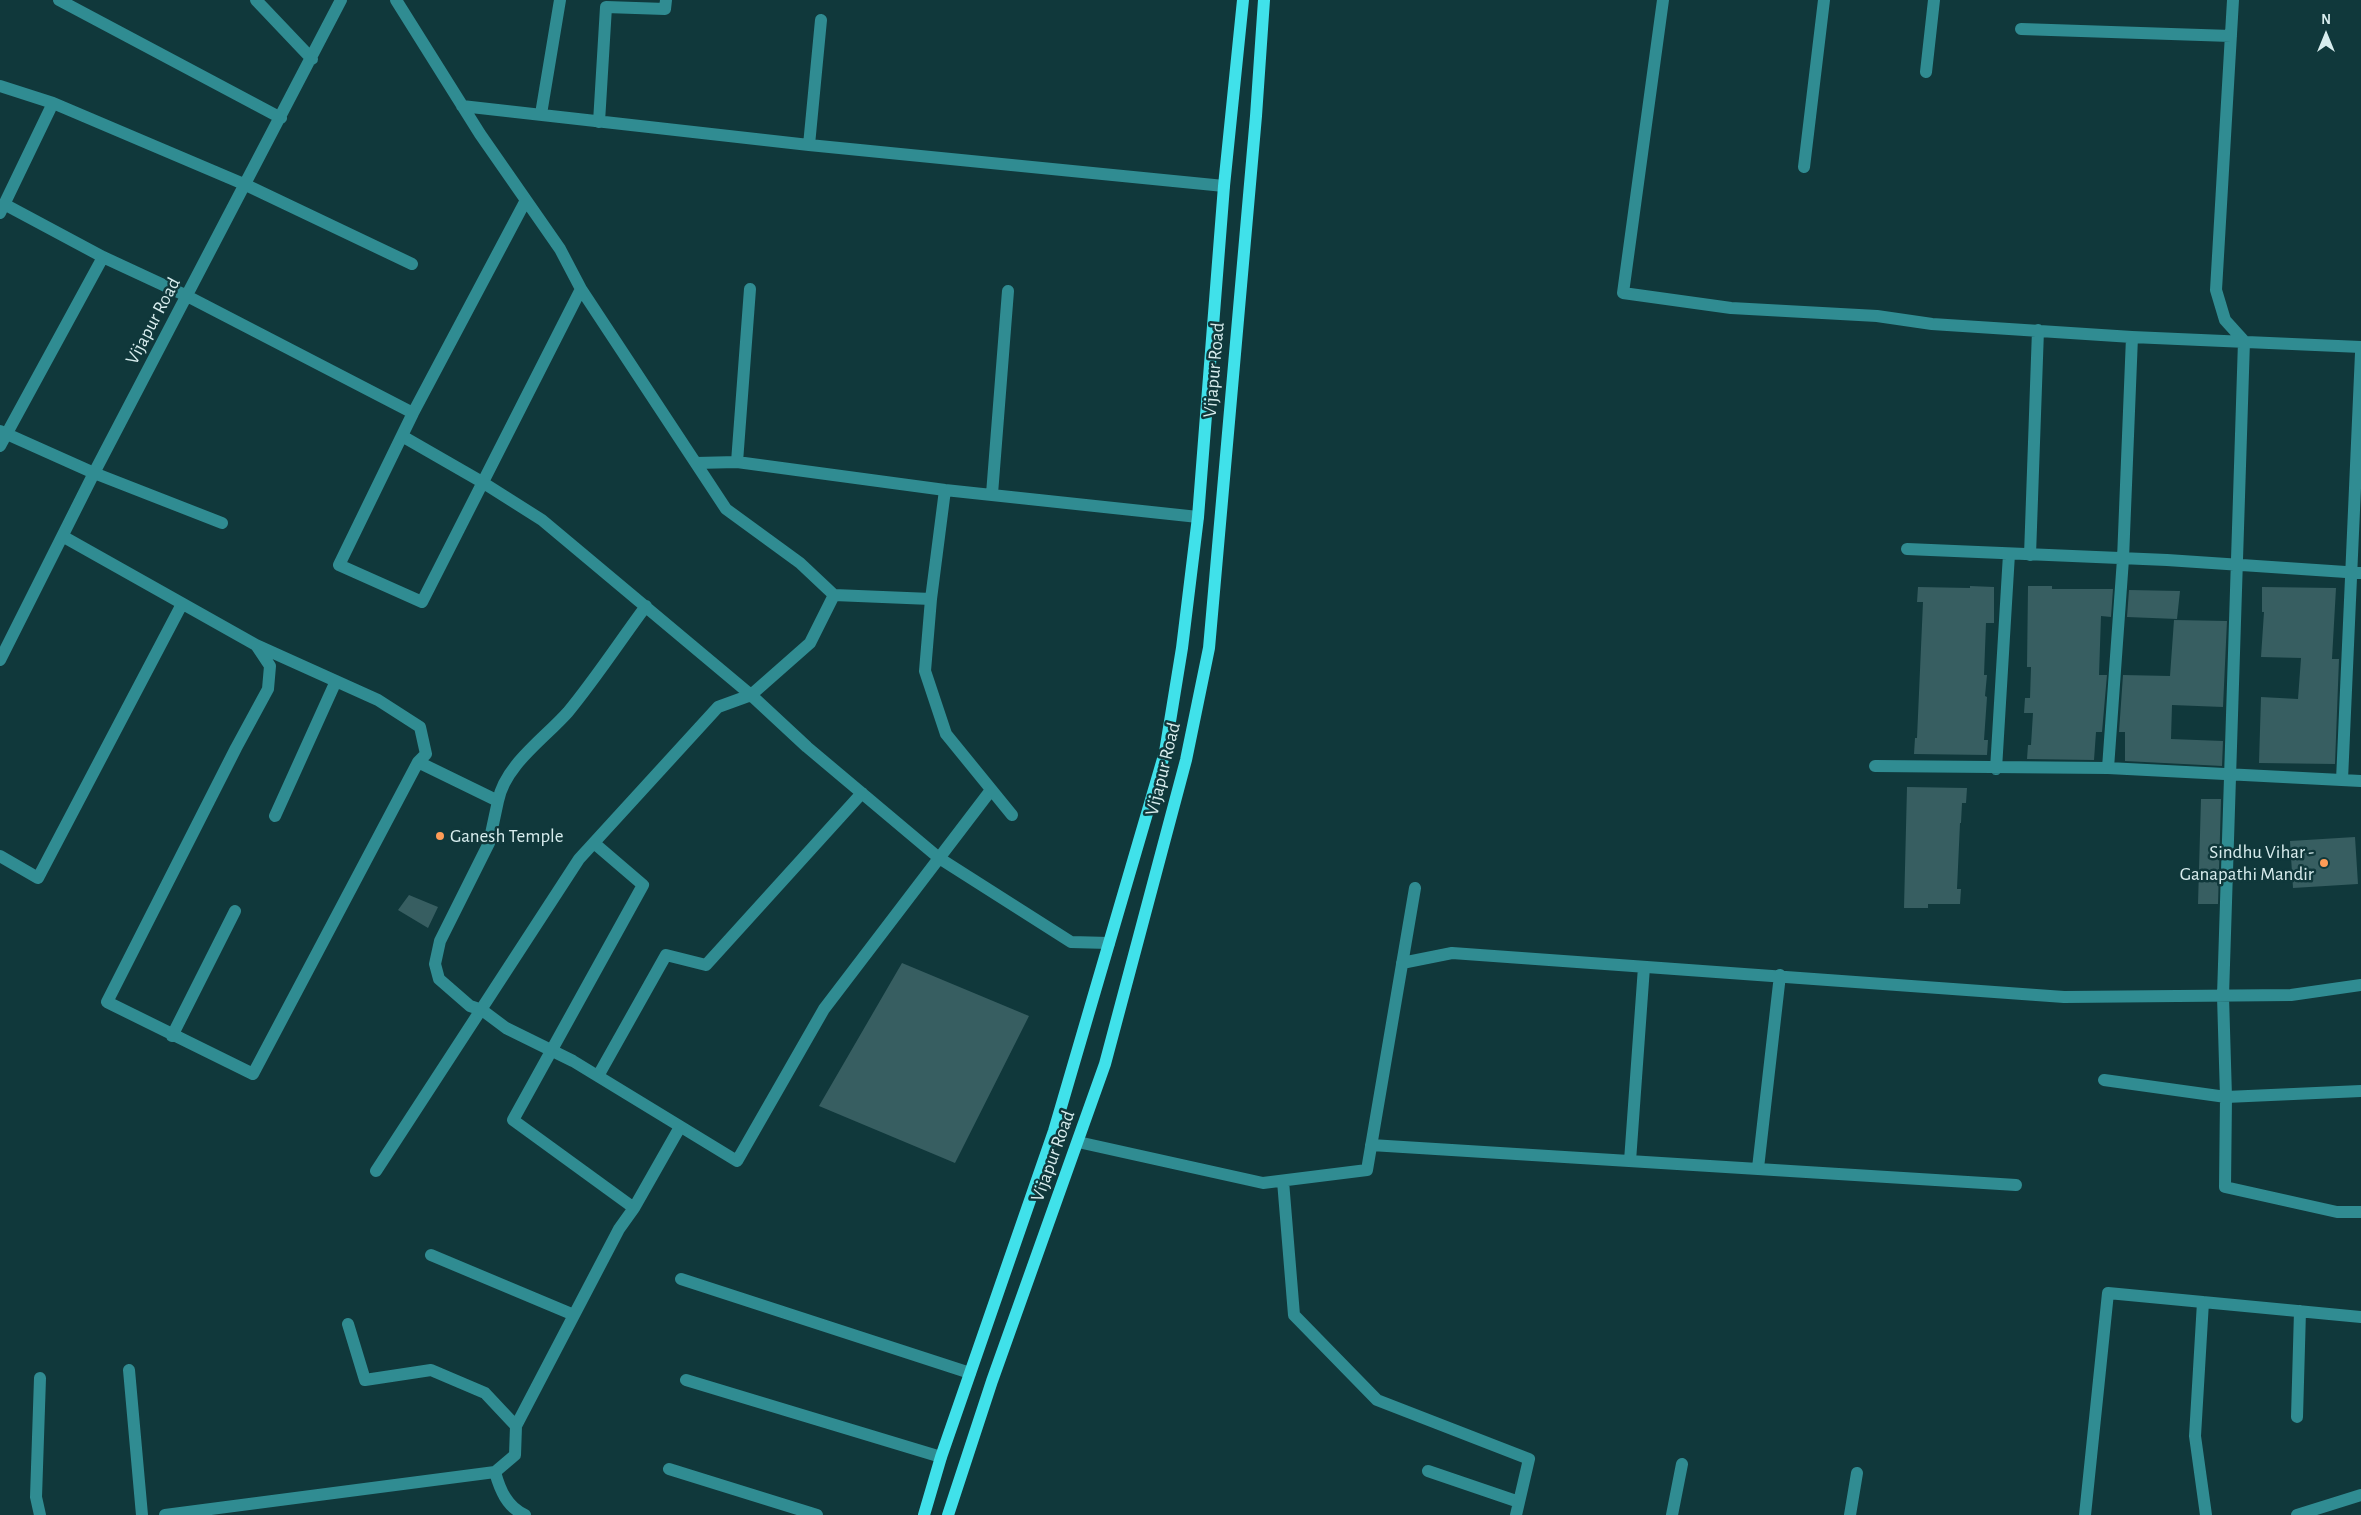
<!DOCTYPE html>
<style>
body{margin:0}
#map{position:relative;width:2361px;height:1515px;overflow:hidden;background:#10383b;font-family:"Alegreya Sans",sans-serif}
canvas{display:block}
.north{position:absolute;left:2301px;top:10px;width:50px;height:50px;-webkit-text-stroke:4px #10383b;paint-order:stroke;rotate:0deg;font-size:14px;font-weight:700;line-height:20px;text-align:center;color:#d8edee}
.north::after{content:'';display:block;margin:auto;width:18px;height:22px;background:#d8edee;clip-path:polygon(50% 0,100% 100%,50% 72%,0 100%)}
</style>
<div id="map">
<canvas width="2361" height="1515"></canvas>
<div class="north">N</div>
</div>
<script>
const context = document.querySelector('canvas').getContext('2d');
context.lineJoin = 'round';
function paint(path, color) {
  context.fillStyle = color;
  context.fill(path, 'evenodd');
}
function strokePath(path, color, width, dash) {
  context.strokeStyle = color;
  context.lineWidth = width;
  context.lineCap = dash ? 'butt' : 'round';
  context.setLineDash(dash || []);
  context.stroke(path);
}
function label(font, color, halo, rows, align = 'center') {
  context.font = font + ' "Alegreya Sans",sans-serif';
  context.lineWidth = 5;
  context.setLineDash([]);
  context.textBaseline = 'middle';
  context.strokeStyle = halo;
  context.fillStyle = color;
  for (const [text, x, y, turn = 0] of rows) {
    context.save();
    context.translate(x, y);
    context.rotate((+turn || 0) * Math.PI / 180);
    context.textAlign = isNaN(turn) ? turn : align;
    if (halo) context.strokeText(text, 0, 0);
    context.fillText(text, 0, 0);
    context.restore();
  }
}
paint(new Path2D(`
 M1970 586 1994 587V623H1986L1984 675H1987L1985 696 1987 697 1984 740H1988L1987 755 1914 754 1915 738H1917L1923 602H1917L1918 587 1970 588Z
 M2028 586H2052V589H2113L2111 617 2101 616 2099 675H2107L2102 732H2096L2094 760 2027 759 2028 745H2031L2033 713H2024L2025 698H2030L2031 667H2027Z
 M2262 587 2336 588 2332 659H2339L2335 764 2259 763 2261 697 2298 699 2301 658 2261 657 2264 612H2262Z
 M2129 590 2180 591 2177 619 2127 617Z
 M2174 620 2227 621 2223 707 2172 705 2171 739 2223 741 2222 766 2125 761V732H2119L2123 675 2170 676Z
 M1907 787 1967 788 1966 803H1962L1961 823H1960L1957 889H1961L1960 904H1928V908H1904Z
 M2201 799H2221L2218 904H2198Z
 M2355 837 2358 884 2293 888 2290 841Z
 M409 895 438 907 428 928 398 910Z
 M902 963 1029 1016 955 1163 819 1106Z`), '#375e61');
strokePath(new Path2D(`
 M59 0 281 118
 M256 0 312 59
 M396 0 480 134 560 249 581 289 726 509 800 563 834 595 931 599 925 671 946 734 1012 815
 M1663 0 1623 293 1731 308 1877 316 1932 324 2132 337 2361 347
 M2233 0 2216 290 2225 320 2244 341 2223 996 2226 1097 2225 1187 2337 1212H2361
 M2021 29 2231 36
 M1926 72 1934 0
 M0 86 53 103
 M462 106 809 145 1224 186
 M541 114 560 0
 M599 122 606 7 665 9 666 0
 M809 145 821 20
 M1804 167 1824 0
 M526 200 413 413 339 565 422 602 581 289
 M4 204 103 257 187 296 413 413
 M0 213 53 103 246 185 412 264
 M0 431 94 473 222 523
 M402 436 482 482 542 520 751 695 807 747 939 858 1071 942 1109 943
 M0 446 103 257
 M737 462 750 289
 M696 463 737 462 945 490 1198 517
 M992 494 1008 291
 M64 537 256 645 270 666 268 689 236 748 107 1002 253 1074 418 762 426 754 420 727 378 700 256 645
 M1907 549 2167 560 2361 573
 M2030 555 2038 330
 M931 599 945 490
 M0 660 94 473 341 0
 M418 762 498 801 489 843 440 941 435 964 439 979 470 1006 482 1010 506 1028 573 1061 737 1161 824 1009 991 790
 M1875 766 2108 768 2361 781
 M2108 768 2123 559 2132 337
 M1996 769 2009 554
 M2342 780 2361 353
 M498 801C505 765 544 739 568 712 596 678 620 641 646 606
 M275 816 336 681
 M0 856 38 878 182 604
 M1402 963 1452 953 2064 997 2291 995 2361 985
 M172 1036 235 911
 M598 1076 666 955 706 965 862 793
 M2104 1080 2226 1097 2361 1091
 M1078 1142 1263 1183 1367 1170 1415 888
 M1371 1145 2016 1185
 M1630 1161 1644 967
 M1758 1168 1780 975
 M376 1171 579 859 718 707 751 695 810 643 834 595
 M1283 1181 1294 1315 1377 1400 1529 1459 1516 1515
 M634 1208 680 1127
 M431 1255 574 1315
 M681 1279 970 1373
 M2203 1302 2195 1436 2206 1515
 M348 1324 365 1380 431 1370 485 1393 516 1426 515 1455 495 1472C500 1490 507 1507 525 1515
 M129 1370 142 1515
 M40 1378 36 1497 40 1515
 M686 1380 941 1457
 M2297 1417 2300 1311
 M516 1426 619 1229 634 1208 513 1120 643 885 594 843
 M669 1469 817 1515
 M1428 1471 1519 1502
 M165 1515 495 1472
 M1672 1515 1682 1464
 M1850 1515 1857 1473
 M2085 1515 2108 1293 2361 1317
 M2297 1515 2361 1495`), '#308c92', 12);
strokePath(new Path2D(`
 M924 1515 941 1457 1054 1131 1165 752 1182 648 1198 517 1224 186 1243 0
 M948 1515 992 1381 1105 1064 1186 760 1209 648 1256 116 1264 0`), '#40e1ea', 12);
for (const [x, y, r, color] of [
 [440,836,5,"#fe9c57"],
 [2324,863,5,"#fe9c57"]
]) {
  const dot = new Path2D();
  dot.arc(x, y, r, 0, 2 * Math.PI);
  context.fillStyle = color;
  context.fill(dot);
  strokePath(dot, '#10383b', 2);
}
label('19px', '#d8edee', '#10383b', [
 ["Vijapur Road",153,321,-62],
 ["Vijapur Road",1214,370,-85],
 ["Vijapur Road",1163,769,-76],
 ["Vijapur Road",1053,1156,-70]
]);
label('19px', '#d8edee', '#10383b', [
 ["Ganesh Temple",450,836],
 ["Sindhu Vihar -",2314,852,"right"],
 ["Ganapathi Mandir",2314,874,"right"]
], 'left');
</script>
